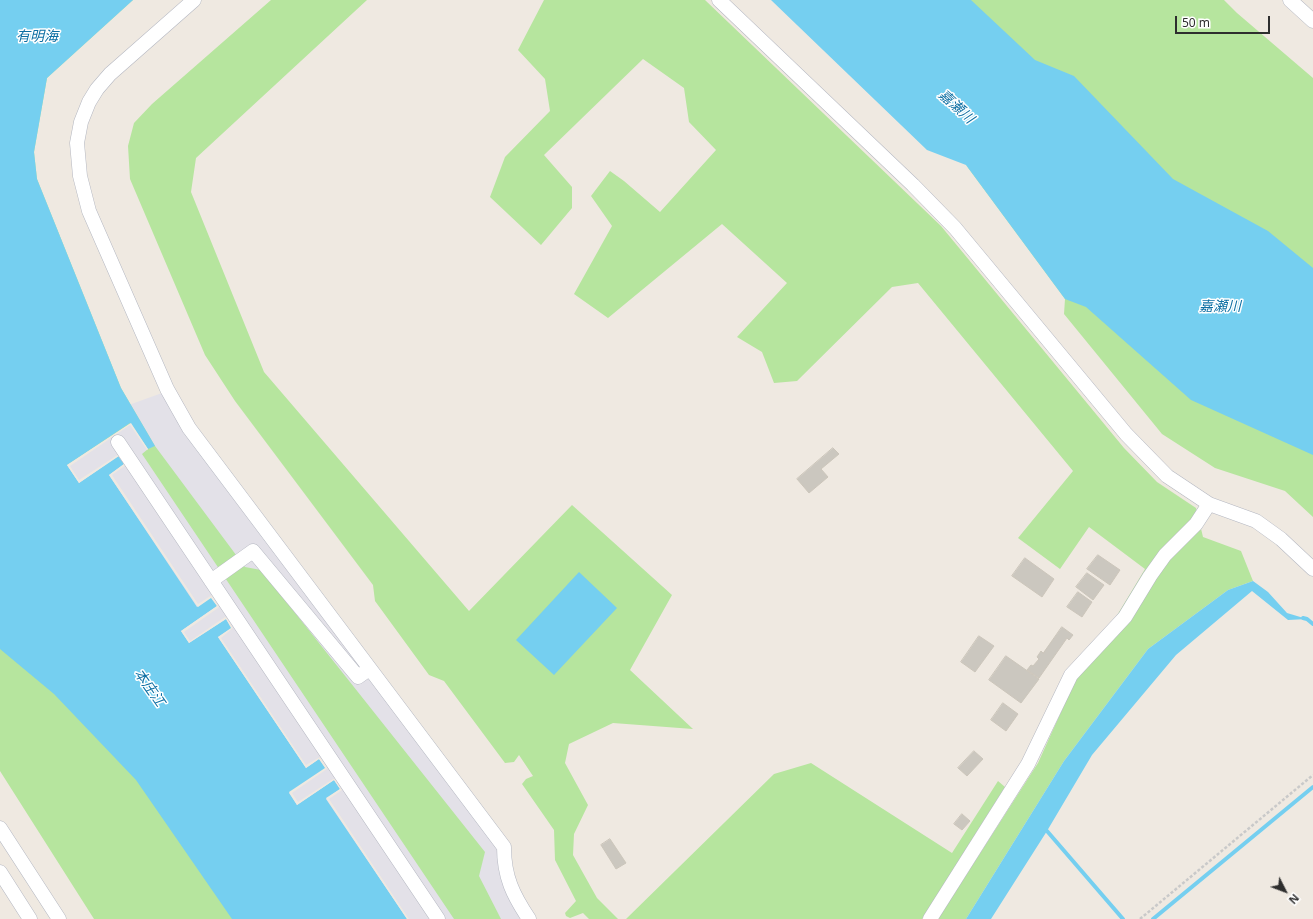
<!DOCTYPE html>
<meta charset="utf-8">
<style>
body{margin:0}
#map{position:relative;width:1313px;height:919px;overflow:hidden;background:#efe9e1;font-family:"Noto Sans",sans-serif}
canvas{display:block}
.north{position:absolute;left:1265px;top:871px;width:40px;height:40px;-webkit-text-stroke:3px #fff;paint-order:stroke;rotate:132deg;font-size:11px;font-weight:700;line-height:16px;text-align:center;color:#2e2e2e}
.north::after{content:'';display:block;margin:auto;width:14px;height:18px;background:#2e2e2e;clip-path:polygon(50% 0,100% 100%,50% 72%,0 100%)}
.scale{position:absolute;left:1175px;top:16px;width:95px;height:18px;box-sizing:border-box;border:2px solid #2e2e2e;border-top:0;padding-left:5px;font-size:12px;line-height:14px;white-space:nowrap;color:#2e2e2e;-webkit-text-stroke:3px #fff;paint-order:stroke}
</style>
<div id="map">
<canvas width="1313" height="919"></canvas>
<div class="north">N</div>
<div class="scale">50 m</div>
</div>
<script>
const context = document.querySelector('canvas').getContext('2d');
context.lineJoin = 'round';
function paint(path, color) {
  context.fillStyle = color;
  context.fill(path, 'evenodd');
}
function strokePath(path, color, width, dash) {
  context.strokeStyle = color;
  context.lineWidth = width;
  context.lineCap = dash ? 'butt' : 'round';
  context.setLineDash(dash || []);
  context.stroke(path);
}
function label(font, color, halo, rows, align = 'center') {
  context.font = font + ' "Noto Sans","Noto Sans JP",sans-serif';
  context.lineWidth = 3;
  context.setLineDash([]);
  context.textBaseline = 'middle';
  context.strokeStyle = halo;
  context.fillStyle = color;
  for (const [text, x, y, turn = 0] of rows) {
    context.save();
    context.translate(x, y);
    context.rotate((+turn || 0) * Math.PI / 180);
    context.textAlign = isNaN(turn) ? turn : align;
    if (halo) context.strokeText(text, 0, 0);
    context.fillText(text, 0, 0);
    context.restore();
  }
}
paint(new Path2D(`
 M162 393 499 851 522 919H291L0 468 126 406Z`), '#e3e1e8');
paint(new Path2D(`
 M0 0H133L47 78 34 152 37 179 121 388 155 446 245 567 261 570 485 852 479 876 501 919H454L142 454 148 449 131 423 67 465Z
 M271 0H367L196 158 191 192 264 372 469 611 572 505 672 595 630 670 693 729 613 723 569 744 565 763 588 805 574 834 573 855 597 898 618 919H589L583 913 570 918 566 916 565 913 576 901 555 860 554 830 522 784 526 779 533 776 519 755 514 762 505 763 444 681 429 675 375 601 373 585 235 401 205 355 130 179 128 146 134 123 152 104Z
 M544 0H705L941 226 1124 448 1157 482 1196 508 1203 537 1241 551 1253 581 1228 590 1148 649 1064 761 966 919H938L1038 763 1076 679 1071 666 1116 617 1145 569 1089 527 1060 569 1018 538 1073 471 918 283 892 287 797 381 774 383 762 352 737 337 787 283 722 224 608 318 574 294 612 226 591 196 610 171 624 181 660 212 716 150 689 122 684 88 643 59 544 155 572 187V208L541 245 490 197 505 157 550 111 545 79 518 50Z
 M940 0H1224L1237 13 1313 78V323Z
 M966 165 1313 427V517L1285 491 1215 468 1162 434 1064 314 1065 299Z
 M0 595 261 919H94L0 771Z
 M811 763 952 853 998 781 1005 787 922 919H626L774 774Z`), '#b6e59e');
paint(new Path2D(`
 M0 0H133L47 78 34 152 37 179 121 388 155 446 148 449 130 423 67 465 79 483 118 456 124 464 109 475 197 607 211 597 217 606 181 631 189 643 226 619 232 628 218 637 306 768 319 759 326 768 289 793 297 805 334 780 340 789 326 799 407 919H232L136 780 54 694 0 649Z
 M771 0H971L1035 60 1074 76 1173 179 1268 231 1313 268V455L1191 400 1086 307 1065 299 966 165 927 150Z
 M579 572 617 608 554 675 516 640Z
 M1253 581 1268 592 1287 613 1307 619 1288 620 1252 591 1176 655 1092 755 1047 831 991 919H966L1064 761 1148 649 1228 590Z`), '#75cff0');
paint(new Path2D(`
 M131 423 148 449 147 450 130 425 70 466 79 480 119 454 126 465 112 475 198 604 212 595 219 606 218 608 184 632 190 641 225 617 227 618 233 628 221 638 306 765 320 757 327 767V769L292 793 298 802 333 779H335L342 790 329 799 409 919H407L326 798 340 789 334 780 297 805 289 792 325 768 319 759 306 768 218 637 231 628 226 619 189 643 181 631 217 606 211 598 198 607 109 475 124 464 119 456 79 483 67 465Z`), '#efe9e1');
strokePath(new Path2D(`
 M1303 618 1307 619 1313 624
 M1047 831 1123 919
 M1153 919 1313 787`), '#75cff0', 4);
const building = new Path2D(`
 M833 448 839 454 821 469 828 477 809 493 797 479Z
 M1098 555 1120 570 1110 585 1087 569Z
 M1025 558 1054 579 1042 597 1012 576Z
 M1087 573 1104 585 1093 600 1076 587Z
 M1078 592 1092 602 1082 617 1067 607Z
 M1062 627 1073 635 1069 640 1067 638 1039 678 1027 670 1031 665 1033 666 1039 659 1037 657 1041 651 1043 653Z
 M979 636 994 646 975 672 961 662Z
 M1006 656 1039 679 1021 703 989 680Z
 M1003 703 1018 714 1006 731 991 720Z
 M974 751 983 759 967 776 958 768Z
 M962 814 970 821 962 830 954 824Z
 M610 839 626 863 616 869 601 845Z`);
paint(building, '#cbc7bf');
strokePath(building, '#cbc5ba', 1);
const minor = new Path2D(`
 M194 0 110 74 97 89 89 102 81 122 77 143 80 176 89 211 167 389 189 428 504 847C504 877 513 895 529 919
 M719 0 913 185 955 228 1126 434 1167 476 1209 504 1256 521 1281 539 1313 569
 M1290 0 1313 21
 M118 442 438 919
 M211 581 253 551 358 677 365 672
 M0 828 59 919
 M0 872 30 919
 M930 919 1028 764 1071 675 1125 617 1150 576 1165 555 1196 524 1209 504`);
strokePath(minor, '#b4b7c1', 15);
strokePath(new Path2D(`
 M1140 919 1313 775`), '#c9c9c9', 2.5, [3, 2]);
strokePath(minor, '#fff', 14);
label('italic 14px', '#0d6fa3', '#fff', [
 ["有明海",37,37],
 ["嘉瀬川",956,107,42],
 ["嘉瀬川",1220,307],
 ["本庄江",149,688,55]
]);
</script>
